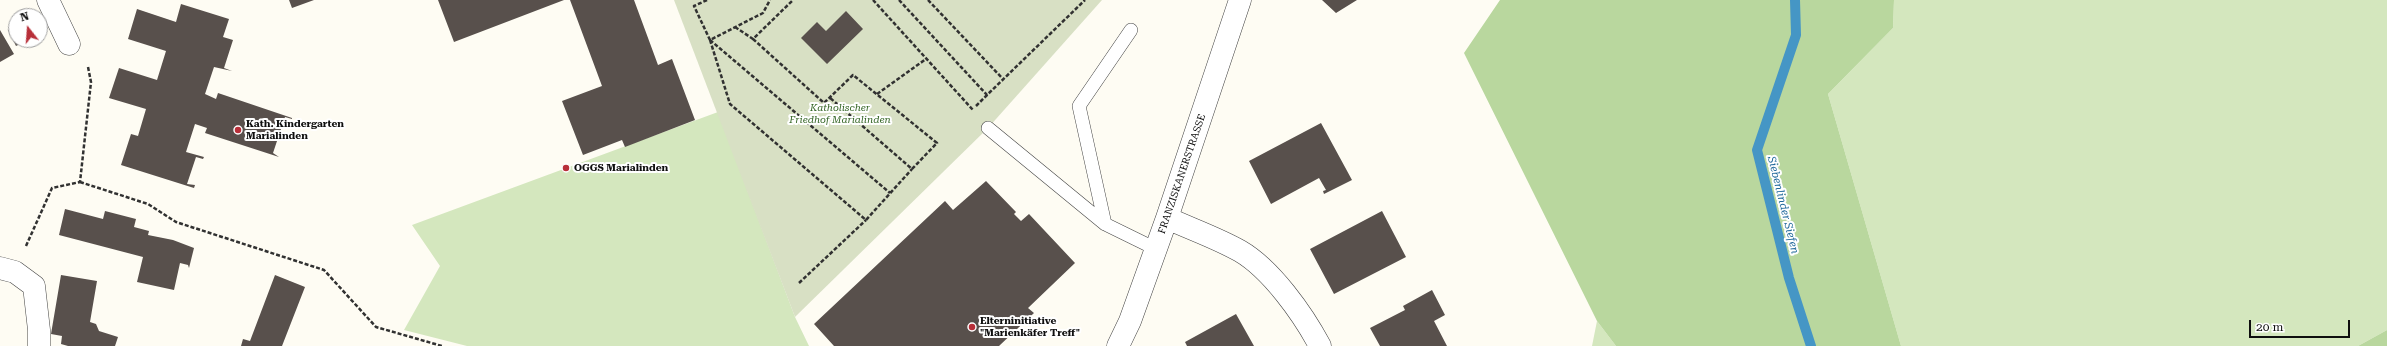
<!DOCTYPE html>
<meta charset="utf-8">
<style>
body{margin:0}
#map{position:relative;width:2387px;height:346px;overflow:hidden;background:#fefcf3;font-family:"Roboto Serif",serif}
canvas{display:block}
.north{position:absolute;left:8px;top:8px;width:40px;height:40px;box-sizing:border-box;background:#fff;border:1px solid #9f9f9f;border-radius:50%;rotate:343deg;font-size:11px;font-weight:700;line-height:16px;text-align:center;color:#0f0f0f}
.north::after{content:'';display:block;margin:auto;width:14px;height:18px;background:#b82f39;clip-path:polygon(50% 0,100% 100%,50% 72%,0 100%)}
.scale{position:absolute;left:2249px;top:320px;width:101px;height:18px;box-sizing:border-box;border:2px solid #0f0f0f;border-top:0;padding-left:5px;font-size:12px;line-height:14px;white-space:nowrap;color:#0f0f0f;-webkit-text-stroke:3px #fff;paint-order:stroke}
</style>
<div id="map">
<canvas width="2387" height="346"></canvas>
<div class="north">N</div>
<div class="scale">20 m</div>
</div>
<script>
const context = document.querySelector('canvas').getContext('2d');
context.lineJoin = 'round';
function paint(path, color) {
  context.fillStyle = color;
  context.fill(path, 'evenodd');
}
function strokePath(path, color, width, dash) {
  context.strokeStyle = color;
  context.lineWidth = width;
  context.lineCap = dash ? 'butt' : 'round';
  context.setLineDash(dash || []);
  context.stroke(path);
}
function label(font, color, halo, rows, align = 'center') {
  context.font = font + ' "Roboto Serif",serif';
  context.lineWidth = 4;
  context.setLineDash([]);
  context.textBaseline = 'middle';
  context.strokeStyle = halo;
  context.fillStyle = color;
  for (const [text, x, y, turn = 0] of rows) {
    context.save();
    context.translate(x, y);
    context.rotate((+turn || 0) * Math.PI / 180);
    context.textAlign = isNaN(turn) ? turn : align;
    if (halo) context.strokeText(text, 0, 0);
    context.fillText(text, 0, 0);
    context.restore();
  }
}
paint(new Path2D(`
 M1894 0H2387V330L2358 346H1901L1828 94 1893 28Z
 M718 112 795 317 809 346H467L404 330 440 266 412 225Z
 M1597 321 1616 346H1592Z`), '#d4e7be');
paint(new Path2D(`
 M1500 0H1894L1893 28 1828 94 1901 346H1616L1597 321 1464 53Z
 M2387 330V346H2358Z`), '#b9d79e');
paint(new Path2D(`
 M674 0H1102L988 128 795 317Z`), '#d8e0c4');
strokePath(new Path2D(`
 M1795 0 1796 35 1757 150 1789 278 1811 346`), '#4596c5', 10);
paint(new Path2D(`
 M289 0H314L292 8Z
 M438 0H564L454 42Z
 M570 0H634L658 65 672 59 695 120 625 147 622 140 583 155 562 101 602 86Z
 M1322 0H1357L1336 13Z
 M181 4 229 19 223 37 233 40 224 68 232 71 214 67 205 94 216 99 218 93 292 118V119L285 117 273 153 279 157 205 133 207 128 195 124 186 152 204 157 203 159 196 157 187 184 195 185 194 188 121 165 131 134 138 136 146 109 109 98 119 68 157 80 166 51 128 39 137 9 176 22Z
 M846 11 863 29 827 64 801 38 817 22 826 31Z
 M16 26V40H28L16 46 8 30Z
 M0 30 14 54 0 62Z
 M1321 123 1352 180 1324 194 1323 191 1326 190 1319 178 1271 204 1249 161Z
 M986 181 1016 212 1014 214 1021 221 1029 214 1075 263 1028 308 1034 313 999 346H834L814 324 945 201 953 210Z
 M65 209 103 219 105 211 136 219 134 227 149 231 148 235 173 240 194 248 189 268 188 265 180 263 174 290 137 282 143 257 59 235Z
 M1382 211 1406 257 1334 294 1310 249Z
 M61 275 97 281 90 322 96 324 99 331 118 337 115 346H68L61 344 62 336 51 334Z
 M275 275 305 287 282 346H241L243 339 250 341Z
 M1432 290 1445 315 1434 321 1447 346H1380L1370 328 1405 310 1403 306Z
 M1236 314 1254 346H1187L1185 342Z`), '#58504c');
const service = new Path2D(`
 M988 128 1105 224 1156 249
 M1105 224 1079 106 1131 30`);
const minor = new Path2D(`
 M48 0 69 44
 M1167 218C1191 229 1217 238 1240 251 1271 269 1303 314 1320 346
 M0 268 15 272 34 286 39 330V346
 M1118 346 1130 321 1167 218 1240 0`);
strokePath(service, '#424242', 14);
strokePath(minor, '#424242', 23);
strokePath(new Path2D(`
 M707 0 694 6 710 40 763 13 770 0
 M873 0 973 110
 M899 0 987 95 1085 0
 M928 0 1003 79
 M735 27 753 39 793 0
 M753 39 824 103 853 75 937 143 912 169 829 97
 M710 40 730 104 866 220 912 169
 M710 40 890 193
 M877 94 926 59
 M976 106 987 95
 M80 182 148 204 176 222 324 270 376 327 442 346
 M26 246 52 188 80 182 91 82 88 67
 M799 283 866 220`), '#313131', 2.5, [4, 2]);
strokePath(service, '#fff', 13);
strokePath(minor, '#fff', 22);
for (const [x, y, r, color] of [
 [238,130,4,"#b82f39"],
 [566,168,4,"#b82f39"],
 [972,327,4,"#b82f39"]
]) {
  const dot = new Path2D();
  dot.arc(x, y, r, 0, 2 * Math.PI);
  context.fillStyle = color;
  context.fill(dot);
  strokePath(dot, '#fff', 1.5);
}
label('italic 10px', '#326423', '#fff', [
 ["Katholischer",840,108],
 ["Friedhof Marialinden",840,120]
]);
label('bold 10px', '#0f0f0f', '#fff', [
 ["Kath. Kindergarten",246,124],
 ["Marialinden",246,136],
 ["OGGS Marialinden",574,168],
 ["Elterninitiative",980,321],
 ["\"Marienkäfer Treff\"",980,333]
], 'left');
label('10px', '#0f0f0f', '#fff', [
 ["FRANZISKANERSTRASSE",1182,174,-71]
]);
label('italic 11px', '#1f689b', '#fff', [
 ["Siebenlinder Siefen",1783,205,76]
]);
</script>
